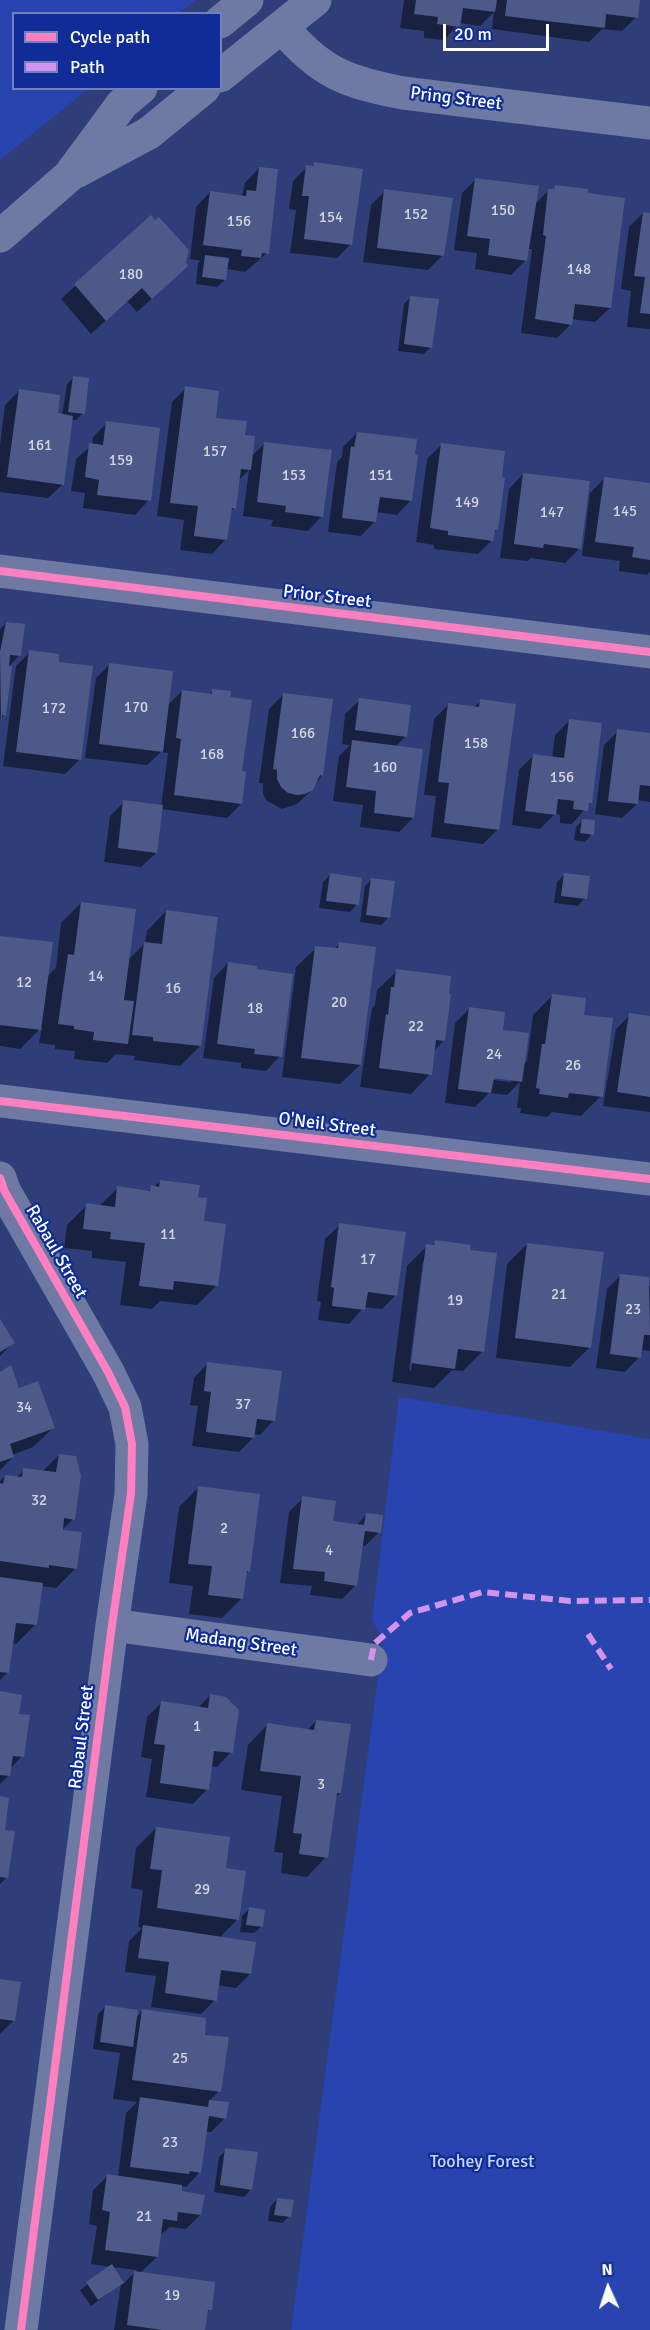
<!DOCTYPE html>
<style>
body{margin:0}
#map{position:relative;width:650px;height:2330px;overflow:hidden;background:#2f3e79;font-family:Signika,sans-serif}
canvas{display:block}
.legend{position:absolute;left:12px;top:12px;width:210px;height:78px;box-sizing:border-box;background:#102c98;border:2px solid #7080c1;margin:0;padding:8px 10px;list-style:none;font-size:18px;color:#fff}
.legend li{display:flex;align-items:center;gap:12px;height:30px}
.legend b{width:30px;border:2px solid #7080c1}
.north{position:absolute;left:578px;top:2258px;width:60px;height:60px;-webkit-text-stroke:4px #102c98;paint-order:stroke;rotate:357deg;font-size:16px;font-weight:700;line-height:24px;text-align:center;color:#fff}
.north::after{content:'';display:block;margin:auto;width:21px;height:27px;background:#fff;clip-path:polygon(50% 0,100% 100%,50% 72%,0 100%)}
.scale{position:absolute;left:443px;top:24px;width:106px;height:27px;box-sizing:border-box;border:3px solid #fff;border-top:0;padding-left:8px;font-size:18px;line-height:21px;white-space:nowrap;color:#fff;-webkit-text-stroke:4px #102c98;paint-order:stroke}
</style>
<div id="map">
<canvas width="650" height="2330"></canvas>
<ul class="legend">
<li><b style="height:8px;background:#ff80c0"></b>Cycle path</li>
<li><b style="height:8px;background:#d193ec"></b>Path</li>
</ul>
<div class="north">N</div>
<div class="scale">20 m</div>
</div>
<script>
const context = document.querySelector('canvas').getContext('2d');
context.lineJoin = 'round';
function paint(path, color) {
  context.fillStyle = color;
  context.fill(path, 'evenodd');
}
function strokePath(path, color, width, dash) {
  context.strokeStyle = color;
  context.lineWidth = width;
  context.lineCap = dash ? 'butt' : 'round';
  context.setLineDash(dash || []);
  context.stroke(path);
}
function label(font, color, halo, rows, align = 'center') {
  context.font = font + ' Signika,sans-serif';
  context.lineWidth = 4.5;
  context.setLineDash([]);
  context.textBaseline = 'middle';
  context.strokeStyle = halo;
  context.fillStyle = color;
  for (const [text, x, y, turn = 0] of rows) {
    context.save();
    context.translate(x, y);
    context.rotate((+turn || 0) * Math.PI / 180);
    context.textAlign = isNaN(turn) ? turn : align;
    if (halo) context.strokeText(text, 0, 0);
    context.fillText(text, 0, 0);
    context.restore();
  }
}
paint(new Path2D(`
 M0 0H196L179 13 14 14V88L88 89 0 160Z
 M399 1397 650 1439V2330H291L383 1640 372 1620Z`), '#2744af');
paint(new Path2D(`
 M404 0H638L636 17 622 31 602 29 589 42 492 29 494 12 480 26 459 23 444 40 424 38V31L400 28Z
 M314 164 351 244 337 258 290 253 296 210 289 209 293 181 307 167H311Z
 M259 168 267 253 245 272 226 269 225 280 217 287 196 284 198 263 201 261 190 259 196 207 210 192 242 196 245 183Z
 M476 179 535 204 549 190 552 191 555 187 610 308 595 322 571 319V324L557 338 521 333 532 249H527L526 260 511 275 475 269 477 253 454 250 462 193Z
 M385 191 442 256 428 270 363 262 371 205Z
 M643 213 650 214V329L627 327 631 291 621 289 629 227Z
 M150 218 172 280 137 312 127 301 91 334 61 299Z
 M411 297 431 347 424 354 398 351 404 304Z
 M74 377 83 413 76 420H71L63 484 48 498 0 492V445L5 405 19 391 57 415H62L67 384Z
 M186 388 214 419 244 436 251 457 265 443 322 516 308 531 271 526 273 520 243 516 249 470 238 481 234 508 229 513 226 539 212 554 180 550 184 520 157 516 172 402Z
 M107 423 149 500 135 515 83 508 85 493 71 491 76 459 92 445 93 437Z
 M357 433 411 500 397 515 376 512 375 521 361 536 328 532 337 462 342 457 343 447Z
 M441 445 500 479 497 529 493 533 492 540 478 554 434 549V545L416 542 427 459Z
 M523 474 579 549 565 563 531 558 527 561 500 558 509 489Z
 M605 478 650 484V572L647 575 619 571 620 561 582 556 590 493Z
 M6 623 20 655 8 667 4 715 0 719V629Z
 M30 652 79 760 65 774 3 766 16 666Z
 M110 664 167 706 182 691 209 695 213 691 241 772V804L227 818 161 809 156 853 141 867 104 862 110 816 124 802 161 807 168 753 161 752 147 765 85 758 96 678Z
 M284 694 322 775 312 790 297 804 282 809 267 801 263 794V783H259L269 709Z
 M360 700 406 736 395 747 413 818 399 832 360 827 363 805 333 801 339 756 350 745 342 744 345 714Z
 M481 701 498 829 483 844 431 837 436 796 424 795 434 719 448 705 473 708Z
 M570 720 591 802 572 824 560 823V815L555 814 540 829 512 825 519 770 533 756 552 758 555 735Z
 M618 731 650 735V802L637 800V804L622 818 595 814 604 745Z
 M583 820 592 834 585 842 574 840 576 827Z
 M330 875 357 904 350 912 319 908 323 882Z
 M564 875 585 898 578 906 554 903 557 882Z
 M372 879 388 918 381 925 360 922 365 886Z
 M81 903 128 960 145 943 147 931 166 911 200 1046 180 1066 134 1060 135 1056 116 1054 107 1063 74 1059 75 1051 55 1049V1045L39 1043 42 1027 20 1049 0 1046V937L46 977 56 968 61 923Z
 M340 943 360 1065 340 1084 282 1077 296 967 316 948 334 949Z
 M228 963 280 1056 266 1071 241 1068V1063L203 1058 214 978Z
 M397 971 444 1040 434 1051 430 1074 411 1094 360 1087 372 1008 375 1005 377 990Z
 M553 995 582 1016 601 1096 581 1116 552 1112 547 1117 520 1113 521 1108H517L520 1082 507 1095 489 1093 475 1107 445 1103 455 1023 469 1009 501 1031 523 1065 527 1061 533 1015ZM486 1076 511 1079V1082L486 1079Z
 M630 1015 650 1018V1112L603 1106 616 1029Z
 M160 1182 197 1198 216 1286 197 1305 160 1301 152 1309 120 1305 126 1262 92 1258V1251L64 1248 67 1225 87 1205 99 1206 118 1188 146 1192Z
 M340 1225 396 1295 382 1309 364 1307 349 1324 318 1320 321 1302 317 1301 325 1239Z
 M436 1242 483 1351 463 1371 452 1370 434 1388 392 1382 407 1266 427 1246H431ZM423 1261H426L411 1371 409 1370Z
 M527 1244 590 1347 570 1367 496 1358 507 1264Z
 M621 1275 650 1286V1351L640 1350 639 1357 625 1372 596 1368 607 1289Z
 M0 1322 13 1343 0 1356Z
 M208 1363 274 1420 260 1435 253 1434V1438L239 1452 192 1446 198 1406 190 1405 194 1378Z
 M0 1374 53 1428 33 1447 12 1455 13 1457 0 1470Z
 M59 1455 73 1519 61 1531 76 1568 56 1588 41 1586 36 1624 16 1644 12 1643 7 1673 0 1680V1481L5 1476 16 1478 24 1470 42 1472Z
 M199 1487 248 1571 245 1575 241 1599 222 1618 189 1614 193 1586 169 1583 179 1507Z
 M303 1498 332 1523 356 1526 366 1515 379 1532 365 1546H361L356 1585 342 1599 310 1595 312 1586 280 1583 289 1512Z
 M0 1693 18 1715 22 1756 10 1769 9 1775 0 1784Z
 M210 1695 231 1752 217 1767 211 1766 207 1789 193 1804 146 1797 152 1759 141 1757 147 1717 161 1703 198 1708Z
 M316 1721 340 1793 335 1798 326 1857 307 1877 281 1873 283 1853 274 1852 282 1796 241 1790 248 1745 267 1725 307 1730Z
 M0 1798 7 1877 0 1884Z
 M156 1828 224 1870 238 1919 219 1938 250 1974 236 1988 217 1985 215 2000 201 2014 151 2007 156 1976 125 1972 129 1941 142 1928 138 1927 143 1890 131 1888 136 1848Z
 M249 1909 262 1926 254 1933 240 1932 242 1916Z
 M0 1980 14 2020 0 2034Z
 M105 2007 136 2018 142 2011 203 2036 219 2091 209 2101 225 2118 211 2132H206L200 2172 186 2187 181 2186 180 2193 200 2215 186 2229 170 2227 160 2235 157 2257 140 2273 210 2309 206 2314 204 2330H114L121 2284 91 2306 80 2290 111 2267 91 2264 97 2226 89 2224 93 2190 108 2176 118 2177 126 2113 137 2102 113 2099 120 2053 93 2049 98 2014ZM112 2267 137 2270 123 2284Z
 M226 2150 251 2189 244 2197 214 2192 219 2157Z
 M277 2199 290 2216 282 2223 268 2221 270 2207Z`), '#0007');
paint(new Path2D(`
 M416 0H497L495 12 463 8 460 27 437 24 438 17 414 14Z
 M507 0H640L638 18 606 14 605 28 505 16Z
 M314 162 363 169 352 245 304 239 309 196H302L306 165 313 166Z
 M259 167 278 169 269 254 262 253 261 258 241 256 242 250 203 245 210 191 246 196 247 190 256 191Z
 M475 178 539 186 527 261 488 255 490 239 467 236Z
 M555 185 588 189V193L625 198 611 308 575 304 572 325 535 319 546 236 543 235 548 189H554Z
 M384 189 453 198 444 256 377 248Z
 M643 212 650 213V314L640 313 645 277 634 276Z
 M151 215 155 220 159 217 189 250 186 263 188 266 152 299 142 288 106 321 74 284Z
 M205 255 229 258 226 280 202 277Z
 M410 296 439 299 432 348 404 344Z
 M73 376 89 378 85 414 68 412Z
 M185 386 219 391 216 418 247 421 245 435 255 436 251 470 241 469 236 509 232 508 227 540 194 536 198 506 170 503Z
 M19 389 60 395 58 413 73 416 64 485 7 477Z
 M106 421 160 428 151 501 97 495 99 480 85 477 89 443 103 445Z
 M357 432 417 439 415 454 418 455 412 501 380 497 376 522 342 518 351 446 354 447Z
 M264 442 332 450 323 517 285 512 286 506 257 502Z
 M441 443 505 451 502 477 505 478 498 530H495L493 541 448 535V531L430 528Z
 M523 473 590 481 581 549 544 544 543 548 514 544Z
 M604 477 650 483V560L632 557 634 547 595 542Z
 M6 622 25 624 21 656 10 655 9 666H12L6 716 2 715 1 723 0 652Z
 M29 650 59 654V662L93 666 81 760 16 752Z
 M109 663 173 671 163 752 99 744Z
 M212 689 231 691 230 697 252 700 242 771 246 772 242 804 174 795 181 739 176 738 182 690 212 694Z
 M283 693 333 699 323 776 320 775 313 790 305 794 297 795 288 793 281 787 277 779V770L273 769Z
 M359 698 411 705 407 737 355 730Z
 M480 699 516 704 499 830 444 823 449 783 438 782 448 703 479 707Z
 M569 719 602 723 592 803H589L588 811 573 809 574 801 558 799 556 815 525 811 533 754 564 758Z
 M617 729 650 733V786L640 785 638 804 608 801Z
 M352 740 423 749 414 818 374 813 376 791 346 787Z
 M123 800 163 805 157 853 118 848Z
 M582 819 595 820 594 835 580 833Z
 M330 873 362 878 359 905 326 901Z
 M564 873 590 876 587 899 561 896Z
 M371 878 395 881 390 918 366 915Z
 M81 902 136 909 124 1000 134 1001 128 1044 93 1040 94 1032 74 1029V1026L58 1024 68 954 74 955Z
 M166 910 218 917 201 1046 153 1041V1037L132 1035 144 942 162 944Z
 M0 936 53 942 41 1030 0 1025Z
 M339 942 376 947 361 1065 301 1058 315 946 338 948Z
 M228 962 257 966V969L293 974 282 1057 254 1054 255 1049 217 1044Z
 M396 969 451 976 449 994H451L445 1041 436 1040 432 1075 379 1068 386 1014 388 1015 391 987H394Z
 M552 994 586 998 584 1015 613 1018 603 1097 569 1093 568 1098 539 1094 540 1089 536 1088 542 1044H545Z
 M469 1007 505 1012 503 1030 529 1033 522 1082 494 1078 491 1093 458 1089Z
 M629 1013 650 1016V1097L617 1092Z
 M160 1180 200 1185 198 1197 207 1198 204 1221 226 1224 218 1286 174 1281 173 1290 139 1286 145 1243 110 1239 111 1232 83 1229 86 1203 115 1207 117 1186 150 1191 151 1185 159 1187Z
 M339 1223 406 1232 397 1296 368 1292 365 1310 332 1306 334 1288 331 1287Z
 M435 1240 471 1245 470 1250 497 1253 484 1352 458 1349 455 1369 411 1363 426 1244 434 1245Z
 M527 1243 604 1252 591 1348 515 1338Z
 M620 1274 649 1277 650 1335H644L641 1358 610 1354Z
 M0 1319 15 1343 0 1352Z
 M207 1362 282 1371 275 1421 257 1419 254 1438 206 1432 211 1392 204 1391Z
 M11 1365 19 1388 38 1381 55 1428 10 1444 14 1457 0 1462V1372Z
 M59 1454 76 1456 81 1476 75 1520 64 1518 63 1530 82 1532 77 1569 49 1565V1568L0 1561V1483L3 1484 5 1475 22 1477 23 1468 56 1472Z
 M198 1486 260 1494 250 1572 247 1571 243 1599 208 1595 212 1566 188 1564Z
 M302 1496 336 1501 333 1521 364 1525 366 1513 383 1515 381 1533 365 1531 357 1586 324 1581 325 1572 293 1569Z
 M0 1577 43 1583 37 1625 16 1623 9 1673 0 1672Z
 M0 1691 22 1695 19 1714 30 1715 24 1757 13 1756 10 1776 0 1775Z
 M210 1694 226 1697 239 1710 233 1753 214 1751 209 1790 160 1783 165 1745 154 1744 161 1701 208 1708Z
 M316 1720 351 1724 341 1793H337L328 1858 299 1854 302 1834 293 1833 301 1776 260 1771 267 1723 314 1730Z
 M0 1796 9 1798 5 1830 15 1831 8 1878 0 1877Z
 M156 1827 230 1837 226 1868 246 1871 239 1920 157 1908 162 1870 150 1869Z
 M249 1907 265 1910 263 1927 246 1925Z
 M143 1925 256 1942 251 1974 221 1970 217 2001 165 1993 169 1962 138 1958Z
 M0 1979 21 1982 15 2021 0 2019Z
 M105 2005 138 2010 133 2047 100 2042Z
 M142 2009 206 2018 205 2035 229 2037 221 2092 132 2080Z
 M140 2097 208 2107 209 2100 229 2102 226 2119 209 2116 201 2173 190 2171 189 2174 130 2167Z
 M225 2148 258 2152 252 2190 220 2185Z
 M107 2174 182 2185V2191L205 2195 201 2215 178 2212 177 2221 163 2219 158 2257 105 2250 110 2212 102 2210Z
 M277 2198 294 2200 291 2217 274 2215Z
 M112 2264 124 2283 98 2300 86 2282Z
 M134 2271 215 2282 212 2310H208L205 2330H162L127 2325Z`), '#4d5988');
strokePath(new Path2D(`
 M220 22 247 0
 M282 27C320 72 345 82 403 93L650 123
 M220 76 315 0
 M76 172 149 133 204 88
 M0 236 69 176 122 104 141 88
 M0 571 650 652
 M0 1101 650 1179
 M0 1178 5 1192 108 1372 125 1407 132 1444 131 1494 112 1625 21 2330
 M112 1625 371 1660`), '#6e79a4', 33);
strokePath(new Path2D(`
 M588 1634 611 1669
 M371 1660 374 1644 410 1613 483 1592 570 1601 650 1600`), '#d193ec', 6, [12, 6]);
strokePath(new Path2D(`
 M0 571 650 652
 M0 1101 650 1179
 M0 1178 5 1192 108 1372 125 1407 132 1444 131 1494 112 1625 21 2330`), '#ff80c0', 8);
label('15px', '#d2d6e1', null, [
 ["150",503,211],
 ["152",416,215],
 ["154",331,218],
 ["156",239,222],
 ["148",579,270],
 ["180",131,275],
 ["161",40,446],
 ["157",215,452],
 ["159",121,461],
 ["153",294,476],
 ["151",381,476],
 ["149",467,503],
 ["145",625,512],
 ["147",552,513],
 ["170",136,708],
 ["172",54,709],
 ["166",303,734],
 ["158",476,744],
 ["168",212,755],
 ["160",385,768],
 ["156",562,778],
 ["14",96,977],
 ["12",24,983],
 ["16",173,989],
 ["20",339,1003],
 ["18",255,1009],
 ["22",416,1027],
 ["24",494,1055],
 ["26",573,1066],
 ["11",168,1235],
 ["17",368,1260],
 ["21",559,1295],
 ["19",455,1301],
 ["23",633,1310],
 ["37",243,1405],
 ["34",24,1408],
 ["32",39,1501],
 ["2",224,1529],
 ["4",329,1551],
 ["1",197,1727],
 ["3",321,1785],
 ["29",202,1890],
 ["25",180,2059],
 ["23",170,2143],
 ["21",144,2217],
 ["19",172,2296]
]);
label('18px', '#fff', '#102c98', [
 ["Pring Street",456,99,7],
 ["Prior Street",327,597,7],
 ["O'Neil Street",327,1125,7],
 ["Rabaul Street",56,1252,60],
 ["Madang Street",241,1643,8],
 ["Rabaul Street",82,1737,-83]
]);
label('18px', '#c9d5fe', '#102c98', [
 ["Toohey Forest",482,2162]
]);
</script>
